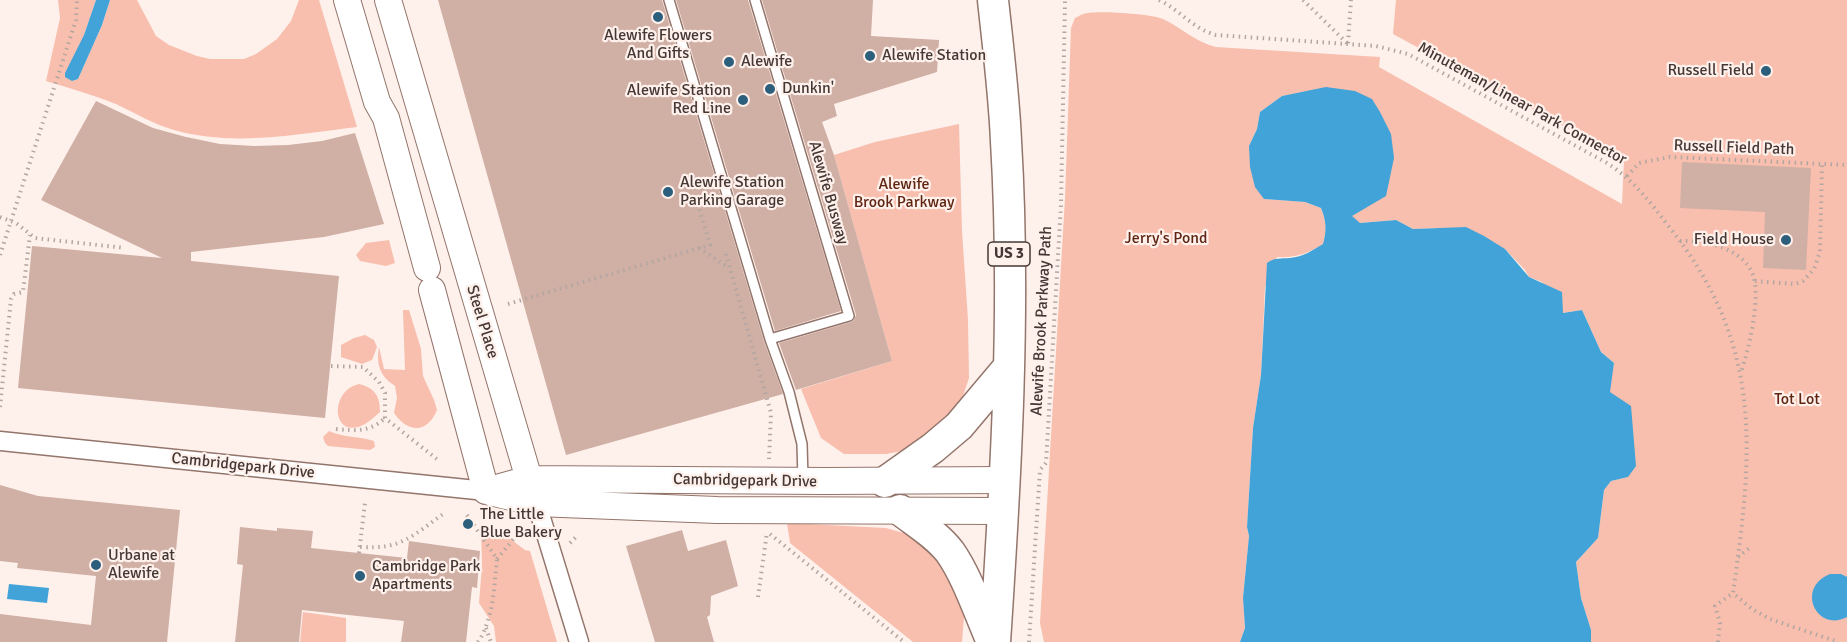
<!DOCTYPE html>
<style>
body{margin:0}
canvas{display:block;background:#fef0eb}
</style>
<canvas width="1847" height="642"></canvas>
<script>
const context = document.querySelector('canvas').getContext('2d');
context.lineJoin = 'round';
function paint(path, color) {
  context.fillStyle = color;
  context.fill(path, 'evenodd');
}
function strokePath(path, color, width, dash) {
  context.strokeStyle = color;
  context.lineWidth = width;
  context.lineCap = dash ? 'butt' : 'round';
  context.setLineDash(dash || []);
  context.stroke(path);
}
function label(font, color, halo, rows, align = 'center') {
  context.font = font + ' Signika,sans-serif';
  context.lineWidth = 4.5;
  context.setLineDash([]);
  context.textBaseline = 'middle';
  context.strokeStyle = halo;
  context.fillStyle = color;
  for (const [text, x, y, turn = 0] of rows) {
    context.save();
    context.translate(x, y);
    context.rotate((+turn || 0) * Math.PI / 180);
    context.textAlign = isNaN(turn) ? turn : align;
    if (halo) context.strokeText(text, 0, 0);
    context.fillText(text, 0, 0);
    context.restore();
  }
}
paint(new Path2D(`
 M58 0H96L84 35 72 81 78 79 102 25 110 0H137L156 36 169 45 197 56 210 59H244L256 54 277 39 291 21 299 0H319L357 127C298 134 234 147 174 130 153 124 135 113 116 104 93 95 69 88 46 81L60 18Z
 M1396 0H1847V642H1591V630L1581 598 1576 562 1598 538 1604 490 1611 481 1628 477 1609 392 1614 363 1601 352 1582 310 1563 313 1542 282 1529 277 1525 270 1505 249 1439 228 1413 229 1396 220 1360 223 1351 216 1356 213 1303 92 1282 96 1260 112 1257 129 1249 146 1264 199 1305 202 1321 208C1326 221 1327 230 1323 244 1308 254 1295 258 1277 257L1265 287 1261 375 1253 428 1247 527 1249 536 1243 598 1245 628 1240 642H1044L1040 623 1065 198 1071 28 1075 18C1079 16 1084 13 1088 13 1102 11 1150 14 1163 19 1182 28 1195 42 1216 47L1380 57 1379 67 1622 204 1624 159 1393 34Z
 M959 124 962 231 968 320 969 378 961 402 949 421 908 450 886 454H844L821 438 801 389 892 361 834 155 875 142Z
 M389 240 395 263 386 266 360 261 356 255 366 243Z
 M403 310H409L421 349 423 376 434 400 437 410C427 434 408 433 394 413L397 398 395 386C380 376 376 365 379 347L384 369 405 370Z
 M365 335 374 340 377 347 372 360 362 364 341 357V345L354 338Z
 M359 384C375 388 380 396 380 412 375 416 370 421 365 424 332 442 328 391 359 384Z
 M329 431C344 438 359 436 374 441L375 447 370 450 328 446 325 443 323 437Z
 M787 523 886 528 917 537 956 580 964 617 962 642H913L790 543Z
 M481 525 505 535 525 550 530 551 557 642H496L494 626 479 603 482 566Z
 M303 612 346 618V642H300Z`), '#f8bfae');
paint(new Path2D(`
 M96 0H110L102 25 78 79 72 81 65 77V73L84 35Z
 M1326 87 1355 91 1372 99 1380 112 1391 134 1394 158 1386 196 1352 216 1360 223 1396 220 1413 229 1466 227 1484 236 1505 249 1529 277 1562 292 1563 313 1582 310 1601 352 1614 363 1610 392 1631 406 1636 466 1628 477 1611 481 1604 490 1598 538 1576 562 1581 598 1591 630V642H1240L1245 628 1243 598 1249 536 1247 527 1253 428 1261 375 1267 263C1276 257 1280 259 1290 258 1303 257 1313 250 1323 244 1327 230 1326 220 1321 208L1305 202 1264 199 1255 187 1250 167 1249 146 1257 129 1260 112 1282 96Z
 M1830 574H1841L1847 577V617C1817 633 1795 588 1830 574Z
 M9 584 49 588 47 603 7 599Z`), '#41a3d8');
paint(new Path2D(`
 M438 0H662L764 341 783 394 566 455Z
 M676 0H748L841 311 775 331Z
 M762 0H873L871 36 939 40 937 72 834 104 837 116 822 122 834 155 892 361 796 390 779 343 851 322 854 320 856 315Z
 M96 101 153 128 186 137 220 144 254 146 288 145 322 141 355 133 384 224 324 237 191 252V261L339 276 325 418 18 388 32 246 162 258 41 200Z
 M1682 162 1811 168 1806 270 1763 268 1765 212 1680 208Z
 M0 485 38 496 180 510 167 642H0V614L91 625 96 576 17 568 18 563 0 561Z
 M240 527 277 531V528L313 531 311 548 407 558 409 541 480 551 477 588 472 587 466 642H401L404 621 302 610 299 642H235L243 565 237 564Z
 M682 530 688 551 726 540 738 586 711 596 710 615 707 617 714 642H655L626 546Z`), '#d0afa5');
const service = new Path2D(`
 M669 0 770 339 789 392 802 444 803 479
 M755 0 849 316 770 339`);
const minor = new Path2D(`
 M0 441 486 491
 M534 495 579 642`);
const secondary = new Path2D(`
 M347 0 377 102 386 118 427 268
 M388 0 529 479
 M432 290 486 491
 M486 491 529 479 825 481 1005 480
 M490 492 536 503 717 510 1003 511`);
const trunk = new Path2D(`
 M993 0C998 47 1004 94 1006 141 1016 307 1006 476 995 642
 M885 482 933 448 959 426 1007 369
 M900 510C917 523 937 535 950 552 967 576 980 615 992 642`);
strokePath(service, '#93756b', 12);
strokePath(minor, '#93756b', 21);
strokePath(secondary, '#93756b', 28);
strokePath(trunk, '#93756b', 33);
strokePath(new Path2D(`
 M1159 0C1180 10 1193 29 1216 35L1376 46 1408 54 1607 163C1635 181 1649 201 1670 228 1764 346 1753 452 1733 593L1752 609 1770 619 1838 642
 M1303 0 1348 44
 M1348 43 1351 0
 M1627 176 1639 163 1670 157 1847 165
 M0 217 16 223 35 238 125 248
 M1680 241C1705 240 1743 248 1753 275 1761 297 1749 350 1741 372
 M699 248 729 268
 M726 254 771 413 769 459
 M0 255 76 20 77 0
 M1755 281 1795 284 1803 281 1814 269 1820 252 1822 164
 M508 304 710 245 697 201
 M331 366 363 367 379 382 385 393V418L438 460
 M0 407 11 299 14 294 23 292 30 235
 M336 429C356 431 370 432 385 418
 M467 515 497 559C494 587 494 618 478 642
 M770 534 904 642
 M570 543 578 535
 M360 547C402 550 413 535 446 512
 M359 553 365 503
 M1738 557 1752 546
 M497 559 516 536
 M758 597 767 532
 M486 628 491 642
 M1029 642 1040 470 1046 463 1061 204 1065 0
 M1718 642 1720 623 1715 606 1733 593`), '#b3a6a1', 4, [1.5, 4.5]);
strokePath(service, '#fff', 9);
strokePath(minor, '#fff', 18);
strokePath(secondary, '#fff', 26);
strokePath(trunk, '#fff', 30);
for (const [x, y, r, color] of [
 [658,17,6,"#2c5f7c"],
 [870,56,6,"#2c5f7c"],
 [729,62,6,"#2c5f7c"],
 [1766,71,6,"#2c5f7c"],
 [770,89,6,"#2c5f7c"],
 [743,100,6,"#2c5f7c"],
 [668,192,6,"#2c5f7c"],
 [1786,240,6,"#2c5f7c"],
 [468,524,6,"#2c5f7c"],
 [96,565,6,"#2c5f7c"],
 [360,576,6,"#2c5f7c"]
]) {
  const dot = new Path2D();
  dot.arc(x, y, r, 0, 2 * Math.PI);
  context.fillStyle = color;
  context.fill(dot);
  strokePath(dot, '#fef0eb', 2);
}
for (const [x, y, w] of [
 [1009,254,42]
]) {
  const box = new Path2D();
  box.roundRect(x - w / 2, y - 12, w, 24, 4.5);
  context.fillStyle = '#fef0eb';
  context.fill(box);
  strokePath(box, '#453834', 1.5);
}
label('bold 15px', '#453834', null, [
 ["US 3",1009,254]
]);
label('16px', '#453834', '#fef0eb', [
 ["Alewife Flowers",658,36,"center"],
 ["And Gifts",658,54,"center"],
 ["Alewife Station",882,56],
 ["Alewife",741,62],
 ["Russell Field",1754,71,"right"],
 ["Dunkin'",782,89],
 ["Alewife Station",731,91,"right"],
 ["Red Line",731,109,"right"],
 ["Alewife Station",680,183],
 ["Parking Garage",680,201],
 ["Field House",1774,240,"right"],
 ["The Little",480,515],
 ["Blue Bakery",480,533],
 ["Urbane at",108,556],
 ["Alewife",108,574],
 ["Cambridge Park",372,567],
 ["Apartments",372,585]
], 'left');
label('16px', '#453834', '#fef0eb', [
 ["Minuteman/Linear Park Connector",1522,104,29],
 ["Russell Field Path",1734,148,2],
 ["Alewife Busway",828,193,74],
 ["Alewife Brook Parkway Path",1042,321,-87],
 ["Steel Place",482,322,73],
 ["Cambridgepark Drive",243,466,6],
 ["Cambridgepark Drive",745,481,1]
]);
label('16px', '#5f2512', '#fef0eb', [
 ["Alewife",904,185],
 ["Brook Parkway",904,203],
 ["Jerry's Pond",1166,239],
 ["Tot Lot",1797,400]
]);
</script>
